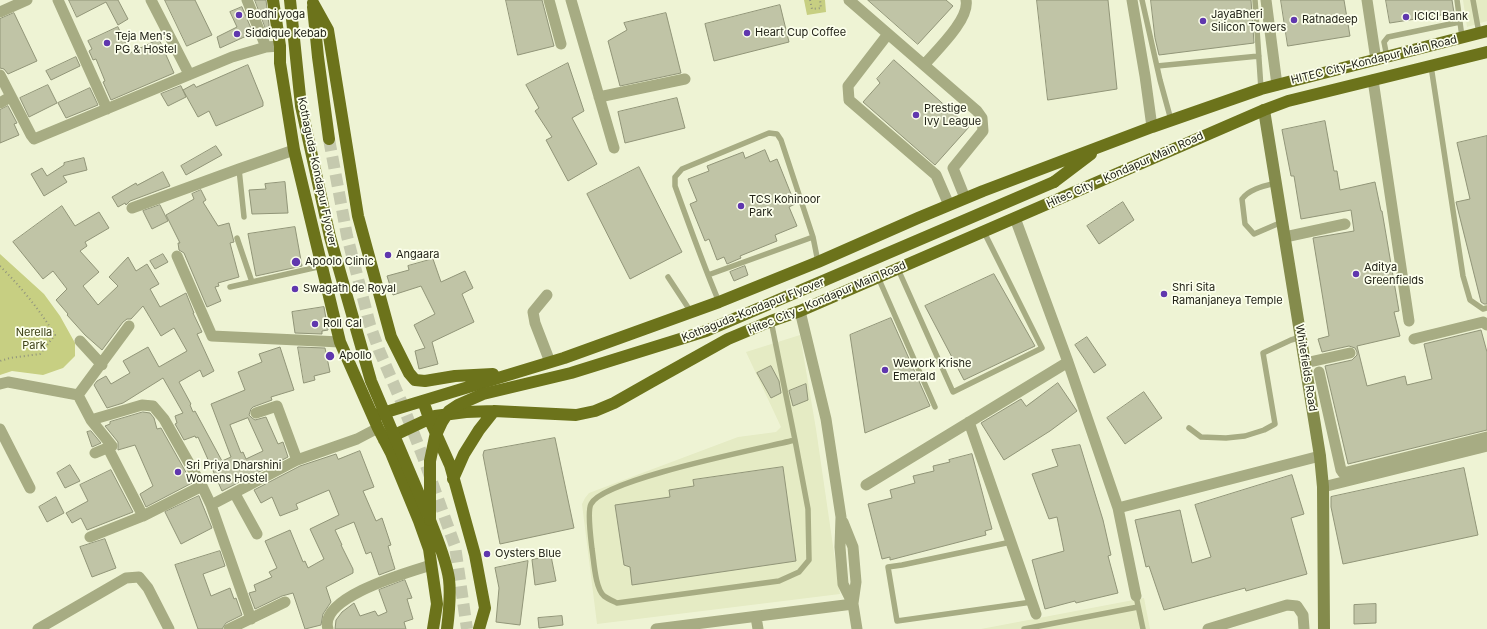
<!DOCTYPE html>
<meta charset="utf-8">
<style>
body{margin:0}
canvas{display:block;background:#eef3d4}
</style>
<canvas width="1487" height="629"></canvas>
<script>
const context = document.querySelector('canvas').getContext('2d');
context.lineJoin = 'round';
function paint(path, color) {
  context.fillStyle = color;
  context.fill(path, 'evenodd');
}
function strokePath(path, color, width, dash) {
  context.strokeStyle = color;
  context.lineWidth = width;
  context.lineCap = dash ? 'butt' : 'round';
  context.setLineDash(dash || []);
  context.stroke(path);
}
function label(font, color, halo, rows, align = 'center') {
  context.font = font + ' Inter,sans-serif';
  context.lineWidth = 3.5;
  context.setLineDash([]);
  context.textBaseline = 'middle';
  context.strokeStyle = halo;
  context.fillStyle = color;
  for (const [text, x, y, turn = 0] of rows) {
    context.save();
    context.translate(x, y);
    context.rotate((+turn || 0) * Math.PI / 180);
    context.textAlign = isNaN(turn) ? turn : align;
    if (halo) context.strokeText(text, 0, 0);
    context.fillText(text, 0, 0);
    context.restore();
  }
}
paint(new Path2D(`
 M1463 0H1487V21L1467 27Z
 M800 335 816 429 840 594 597 624 582 504 585 498 589 493 738 437 776 432 781 427 746 352Z
 M1144 598 1150 629H981Z`), '#e5ebc4');
paint(new Path2D(`
 M804 0H825L826 12 807 15Z
 M0 254 44 294 60 316 75 343V356L63 368 43 375 12 371 0 375Z`), '#c7cf82');
const building = new Path2D(`
 M69 0H118L128 19 118 25 106 2 77 17Z
 M165 0H195L212 35 187 46Z
 M255 0H266L269 25 267 32Z
 M506 0H542L554 46 518 55Z
 M868 0H946L953 6 918 44Z
 M1037 0H1108L1117 89 1048 100Z
 M1151 0H1251L1254 43 1159 55 1155 38Z
 M1281 0H1344L1350 36 1288 46Z
 M1386 0H1452L1454 13 1390 23Z
 M780 5 789 42 714 61 705 24Z
 M242 7 253 33 220 48 217 37 237 27 230 12Z
 M14 13 37 61 8 74 4 69 0 68V19Z
 M666 13 681 73 620 86 608 41 627 30 624 23Z
 M118 27 130 53 159 39 174 73 111 100 103 82 105 81 96 59 93 60 89 51 92 49 88 41Z
 M76 57 80 66 51 80 46 71Z
 M894 60 969 127 935 165 863 102 880 83 877 79Z
 M568 63 584 111 572 118 597 164 568 181 546 140 552 137 535 111 539 108 526 85Z
 M248 65 263 102V106L216 126 209 111 198 117 183 90 194 84 196 87Z
 M48 85 57 103 29 117 20 98Z
 M181 86 186 97 168 106 161 94Z
 M90 88 98 105 66 118 58 103Z
 M677 98 685 128 625 143 618 112Z
 M8 106 17 123 14 124 19 135 0 143V110Z
 M1325 121 1334 171H1337L1340 190 1375 182 1381 211H1382L1399 311 1394 312 1400 336 1357 346 1367 386 1405 376 1407 385 1432 379 1424 344 1481 330 1487 352V430L1348 464 1325 366 1352 360 1357 355V352L1355 348 1349 346 1322 352 1318 339 1329 336 1313 238 1354 231 1351 210 1301 219 1294 176H1291L1282 130Z
 M1487 136V304H1484L1481 302 1456 202 1470 199 1457 143Z
 M216 146 222 155 186 175 181 166Z
 M765 150 770 162 777 159 795 204 789 207 797 226 775 235 777 241 740 256 741 258 727 264 724 257 717 260 709 239 705 241 690 204 697 201 688 179 709 171 707 166 743 152 745 158Z
 M84 158 87 170 63 176 67 182 44 196 31 174 42 168 47 176 64 165V163Z
 M639 167 682 252 630 279 587 194Z
 M163 172 170 186 130 201 126 205 125 203 118 207 112 197 136 183 137 185Z
 M285 182 288 213 252 214 249 190 266 189 265 184Z
 M201 190 206 200 203 202 218 226 229 223 234 242 230 243 239 277 218 283 219 286 215 287 221 301 207 307 184 253 179 250 178 243H180L166 215 194 199 192 194Z
 M1123 202 1134 220 1099 244 1087 226Z
 M160 205 168 221 152 229 143 211Z
 M62 206 75 226 99 212 109 228 85 242 87 246 80 251 99 272 83 286 98 305 118 286 109 277 128 257 136 271 147 264 159 284 150 289 160 307 186 293 194 313H193L202 332 197 334 214 371 203 377 200 370 179 382 191 404 190 405 193 412 195 411 222 461 231 457 211 404 245 390 238 372 262 362 259 354 280 347 294 390 271 397 272 400 253 407 251 409 249 415 252 418 255 420 266 417 278 444 283 442 288 457 222 491 198 437 196 438 195 436 184 440 175 424 177 423 175 416 183 413 163 378 123 403 107 408 94 385 97 381 106 376 111 384 130 373 123 361 148 347 159 367 187 351 174 328 161 336 143 306 131 319H127L123 322 102 350 85 335 67 315 68 314 56 300 67 289 53 271 43 279 13 242ZM248 418 263 451 246 459 243 452 241 453 230 425Z
 M295 227 302 266 256 276 248 234Z
 M163 254 168 262 155 269 150 261Z
 M433 259 441 282 465 271 473 288 462 294 474 322 432 342 438 364 419 369 415 351 425 348 414 325 435 314 421 286 393 295 387 276 409 270 408 266Z
 M745 266 748 275 734 281 730 272Z
 M994 274 1035 346 964 380 925 306Z
 M324 307 328 330 322 331V334L295 333 292 312Z
 M891 318 930 406 865 433 850 335Z
 M1087 337 1106 365 1094 373 1075 345Z
 M298 347 325 348 330 372 314 376 315 380 304 383Z
 M771 366 779 381 781 393 771 398 757 373Z
 M1058 383 1077 411 1050 431 1004 460 981 423 1021 399 1026 406Z
 M806 384 808 400 793 406 789 391Z
 M1144 392 1162 418 1125 444 1107 418Z
 M143 412 150 413 154 418 157 429 161 428 192 483 146 507 140 494 153 486 135 445 118 450V442L105 426 110 424V422Z
 M91 431 101 443 92 447 87 432Z
 M555 438 574 528 500 544 483 455 484 451Z
 M1080 445 1103 520 1111 555 1108 556 1118 593 1076 603 1075 601 1045 609 1032 560 1064 551 1057 517 1049 519 1032 474 1058 466 1052 450Z
 M360 451 374 487 363 491 376 521 382 518 391 545 388 546 395 569 379 575 371 552 366 554 354 522 335 530 342 545H341L353 569V573L326 587 331 602 323 614 321 625 305 629 293 593 282 596 255 609 249 593 256 591 254 585 272 577 269 572 277 568 265 541 290 530 303 562 305 561 308 568 324 559 310 529 339 515 329 490 296 504 298 509 280 516 272 497 261 503 254 490 300 466 336 454 338 459Z
 M972 454 992 529 985 531 986 535 890 560V557L882 559 868 504 892 498 890 490 915 483 913 476 934 471 933 466 950 462 949 460Z
 M70 465 80 481 65 488 57 473Z
 M783 467 796 561 632 585 630 567 624 565 615 505 670 497 669 490 694 486 693 480Z
 M1464 468 1478 535 1343 564 1331 507V497Z
 M111 470 133 512 87 530 81 518 72 523 66 513 88 501 80 485Z
 M1292 475 1304 514 1291 518 1307 574 1246 591 1245 588 1164 610 1149 566 1146 567 1135 520 1180 510 1192 563 1211 557 1195 505Z
 M199 496 212 528 181 544 165 512Z
 M56 497 64 513 47 522 39 507Z
 M105 539 116 568 92 577 80 547Z
 M220 551 225 566 203 574 211 596 230 588 234 599 236 598 242 615 226 623 222 629H198L175 565Z
 M551 556 556 581 535 585 532 560Z
 M528 561 520 625 496 622 499 588 495 568Z
 M405 580 412 598 407 599 413 619 404 622 406 629H335L336 620 342 612 354 603 360 616 375 611 378 616 387 612 379 590Z
 M1376 604V623L1354 624V605Z
 M562 616 563 625 539 628 538 618Z`);
paint(building, '#c0c4a6');
strokePath(building, '#919578', 1);
strokePath(new Path2D(`
 M329 139 347 236 370 325 379 350 401 401 423 457 455 546 467 629`), '#c5c9ae', 12, [12, 6]);
strokePath(new Path2D(`
 M810 0 812 9 821 8 820 0
 M0 266C21 287 39 309 55 335L40 354 10 358 0 361`), '#90937d', 2, [1, 3]);
strokePath(new Path2D(`
 M1142 0 1160 80 1171 120
 M1255 0 1261 89
 M1457 0 1462 37
 M1473 0 1479 33
 M1387 57 1384 42 1388 37 1460 22
 M1157 66 1259 56
 M1431 66 1463 276 1470 300 1483 309 1487 308
 M239 169 244 217
 M1276 183C1264 186 1249 189 1242 199L1245 224 1254 234 1282 222
 M813 237 818 262
 M237 238 252 282
 M898 269 953 392 1042 348 984 232
 M708 275 813 237 781 140 777 134 769 133 682 169 675 177V186C689 225 703 264 719 302
 M668 277 691 312
 M878 277 935 407
 M230 287 322 266
 M771 321 795 440 808 509 809 560 799 572 779 581 617 603C613 601 608 599 604 596 595 588 594 561 592 549 591 540 587 511 591 504 603 479 763 448 795 440
 M1189 428 1201 437 1226 438 1245 436 1264 430 1275 424 1263 353 1291 340 1301 337
 M1011 542 902 565 888 567 897 621 1032 602
 M1136 596 1143 629
 M1024 629 1138 607`), '#a7ac83', 5.5);
strokePath(new Path2D(`
 M58 0 107 109
 M151 0 189 74
 M247 0 266 47
 M549 0 561 44
 M571 0 614 148
 M849 0 977 111 982 118 983 131 953 168 965 198
 M1132 0 1145 76 1152 127
 M1266 0 1277 85
 M1367 0 1376 60
 M0 12 27 0
 M888 34 848 86 849 100 936 175 949 205
 M924 65C937 50 970 19 966 0
 M0 75 31 135 34 139 232 57 266 47 280 46
 M1373 80 1409 321
 M599 97 685 79
 M0 103 10 97
 M132 208 239 169 294 150
 M1015 218 1068 362 1118 508 1136 596
 M1285 237 1345 224
 M177 256 212 336 340 342
 M547 295 533 312 535 323 550 362
 M800 311 826 419 841 517 840 547 843 584 853 604 857 629
 M1414 339 1483 322 1487 325
 M80 341 102 365
 M1305 363 1350 353
 M1319 372 1341 470 1343 473 1487 437
 M0 384 8 382 78 395
 M78 395 129 326
 M78 395 91 420 112 446 95 453
 M256 413 277 406 297 460
 M91 420 142 405 153 406 164 419 202 486 211 505 251 619
 M969 422 1036 614
 M0 429 30 488
 M108 448 143 516
 M866 485 1068 362
 M1323 487 1487 446
 M235 494 257 534
 M211 505 297 460 357 439 378 428
 M1118 508 1320 456
 M843 522 853 547 856 582 853 603
 M90 537 143 516 202 486
 M756 617 758 629
 M38 629 126 578 139 577 148 588 169 629
 M229 629 285 602
 M328 629C318 597 409 572 431 565
 M656 629 853 604
 M1208 629 1287 605 1297 606 1303 615 1304 629`), '#a7ac83', 11);
strokePath(new Path2D(`
 M1264 110 1320 456 1323 487 1324 629`), '#848b4c', 12);
strokePath(new Path2D(`
 M273 0 280 46V63L294 150 340 342 378 428 391 453 419 521 429 549 437 604 433 629
 M313 3 328 30 358 216 391 337 409 373 415 380 425 381 455 376 493 374
 M313 7 318 57 329 139
 M1054 182 1091 154
 M423 401 429 418 450 465 475 555 485 608 479 629
 M373 416 564 358 719 302 818 262 918 218 983 191 1152 127 1261 89 1487 31
 M384 440 435 416 466 412 494 411 576 415 595 411 614 403 651 382 728 339 771 321 800 311 1264 110 1288 101 1487 52
 M453 479 464 454 479 430 494 411
 M430 520C437 539 446 559 449 579 451 596 449 613 447 629`), '#6c731b', 12);
strokePath(new Path2D(`
 M290 0 301 106 330 237 371 381 427 513
 M430 520V461L435 437 442 422 449 411 458 405 483 394 571 373 706 331 1054 182`), '#6c731b', 12);
for (const [x, y, r, color] of [
 [239,15,4,"#6037ae"],
 [1406,17,4,"#6037ae"],
 [1294,20,4,"#6037ae"],
 [1203,21,4,"#6037ae"],
 [747,33,4,"#6037ae"],
 [237,34,4,"#6037ae"],
 [107,43,4,"#6037ae"],
 [916,115,4,"#6037ae"],
 [741,206,4,"#6037ae"],
 [388,255,4,"#6037ae"],
 [296,262,5,"#6037ae"],
 [1356,274,4,"#6037ae"],
 [295,289,4,"#6037ae"],
 [1164,294,4,"#6037ae"],
 [315,324,4,"#6037ae"],
 [330,356,5,"#6037ae"],
 [885,370,4,"#6037ae"],
 [178,472,4,"#6037ae"],
 [487,554,4,"#6037ae"]
]) {
  const dot = new Path2D();
  dot.arc(x, y, r, 0, 2 * Math.PI);
  context.fillStyle = color;
  context.fill(dot);
  strokePath(dot, '#fcffec', 1.5);
}
label('11px', '#222318', '#fcffec', [
 ["Bodhi yoga",247,15],
 ["JayaBheri",1211,15],
 ["Silicon Towers",1211,28],
 ["ICICI Bank",1414,17],
 ["Ratnadeep",1302,20],
 ["Heart Cup Coffee",755,33],
 ["Siddique Kebab",245,34],
 ["Teja Men's",115,37],
 ["PG & Hostel",115,50],
 ["Prestige",924,109],
 ["Ivy League",924,122],
 ["TCS Kohinoor",749,200],
 ["Park",749,213],
 ["Angaara",396,255],
 ["Apoolo Clinic",305,262],
 ["Aditya",1364,268],
 ["Greenfields",1364,281],
 ["Shri Sita",1172,288],
 ["Ramanjaneya Temple",1172,301],
 ["Swagath de Royal",303,289],
 ["Roll Cal",323,324],
 ["Apollo",339,356],
 ["Wework Krishe",893,364],
 ["Emerald",893,377],
 ["Sri Priya Dharshini",186,466],
 ["Womens Hostel",186,479],
 ["Oysters Blue",495,554]
], 'left');
label('11px', '#222318', '#fcffec', [
 ["HITEC City–Kondapur Main Road",1374,60,-14],
 ["Hitec City - Kondapur Main Road",1125,170,-24],
 ["Kothaguda-Kondapur Flyover",317,172,78],
 ["Hitec City - Kondapur Main Road",827,298,-23],
 ["Kothaguda-Kondapur Flyover",753,310,-22],
 ["Whitefields Road",1306,368,81]
]);
label('11px', '#3b3f14', '#fcffec', [
 ["Nerella",34,333],
 ["Park",34,346]
]);
</script>
